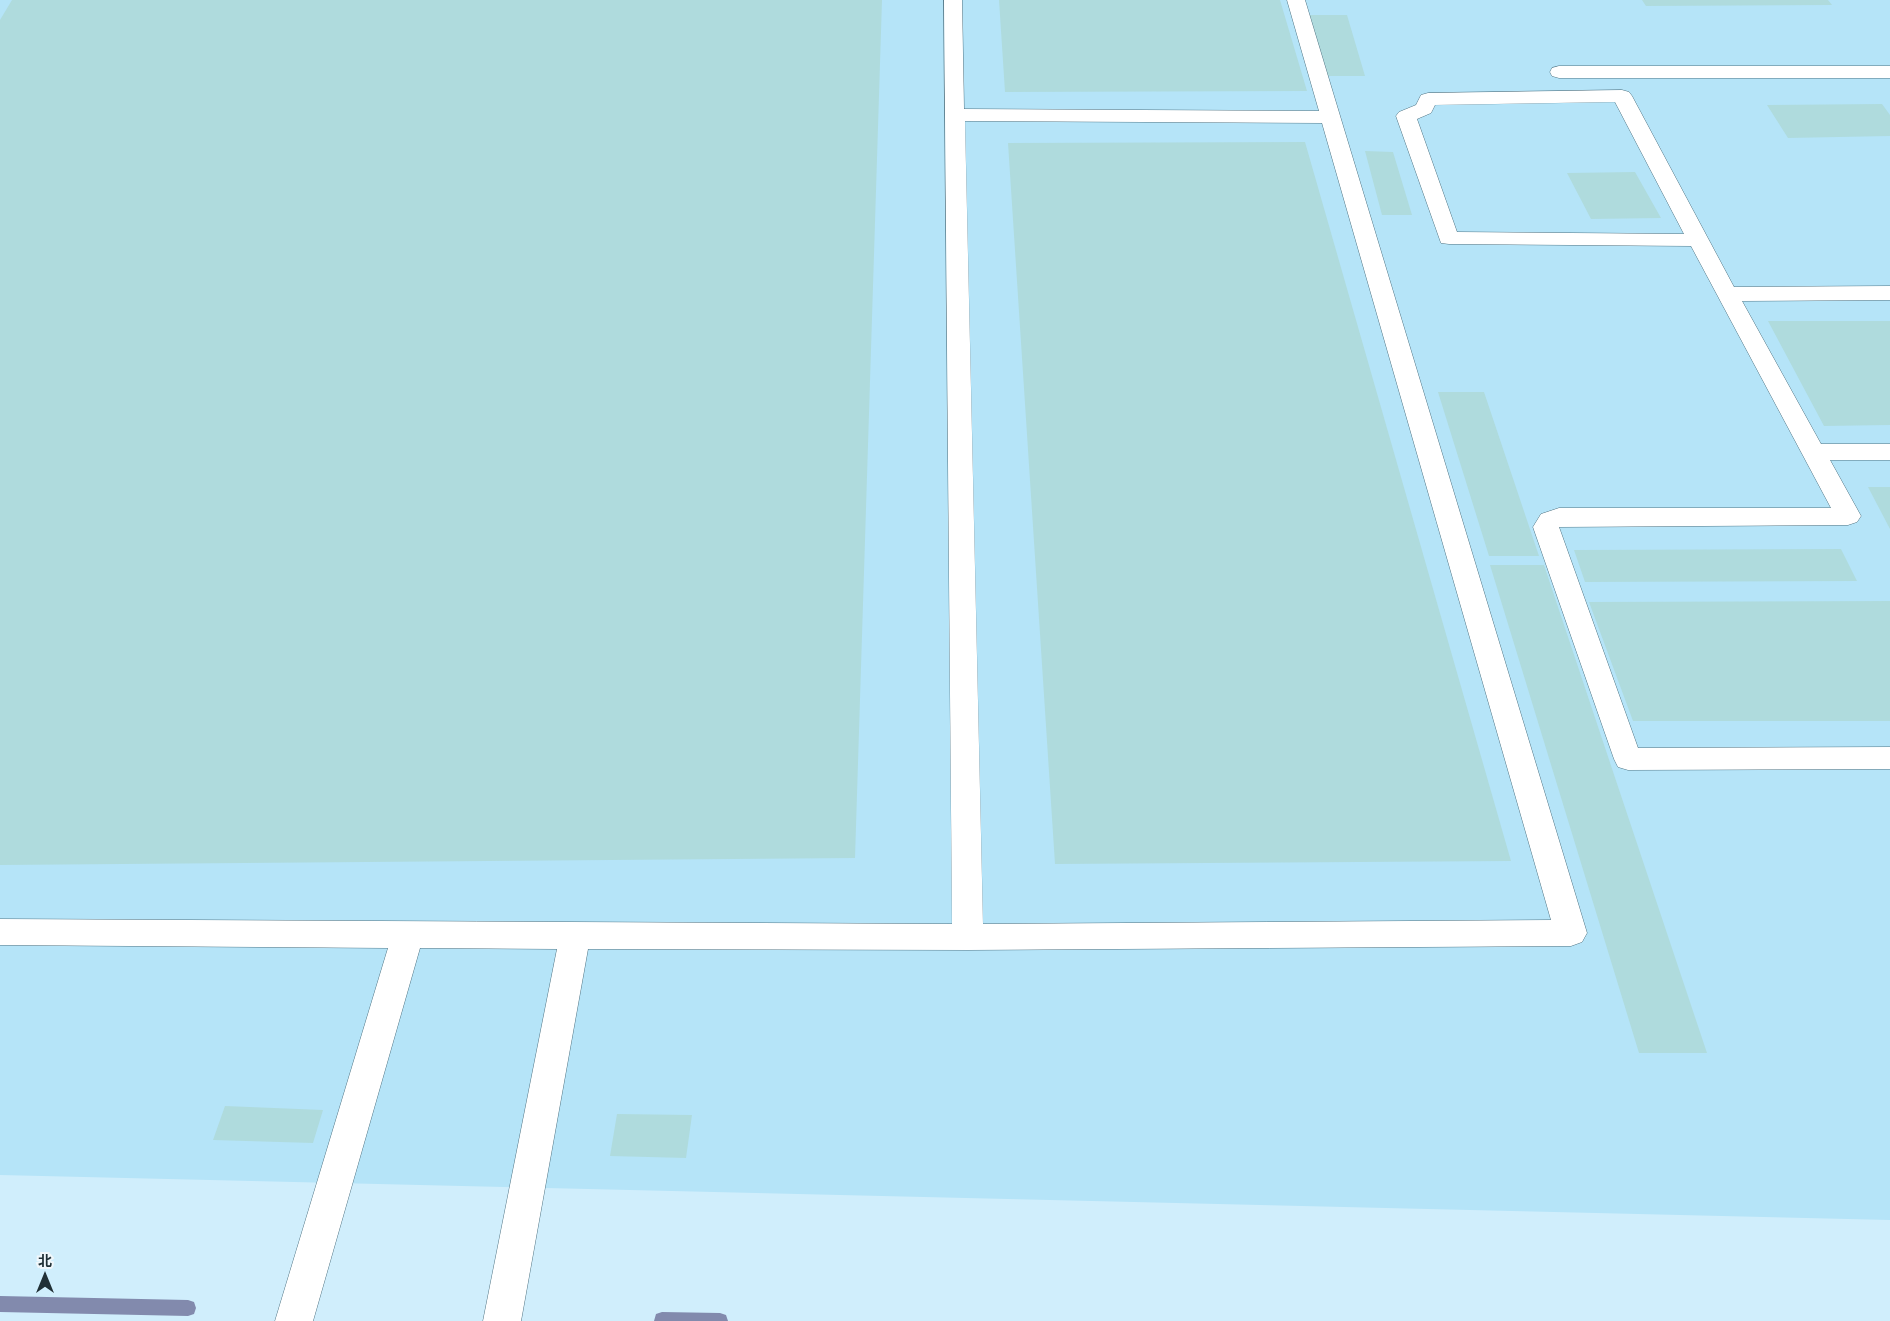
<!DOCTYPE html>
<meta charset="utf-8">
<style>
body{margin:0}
#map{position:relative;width:1890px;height:1321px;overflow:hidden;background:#d0eefc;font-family:Lato,"Noto Sans SC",sans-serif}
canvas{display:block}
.north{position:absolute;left:20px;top:1251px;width:50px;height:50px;-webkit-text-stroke:4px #f0f7fb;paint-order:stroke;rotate:0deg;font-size:14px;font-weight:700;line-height:20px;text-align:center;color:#213036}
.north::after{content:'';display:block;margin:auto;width:18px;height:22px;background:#213036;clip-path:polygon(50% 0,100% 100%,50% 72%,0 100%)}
</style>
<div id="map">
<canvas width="1890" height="1321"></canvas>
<div class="north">北</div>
</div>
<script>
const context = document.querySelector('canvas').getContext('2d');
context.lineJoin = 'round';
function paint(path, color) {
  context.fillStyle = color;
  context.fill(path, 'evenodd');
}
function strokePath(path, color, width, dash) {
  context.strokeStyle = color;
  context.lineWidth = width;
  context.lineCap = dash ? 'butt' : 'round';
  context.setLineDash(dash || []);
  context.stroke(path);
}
paint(new Path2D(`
 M0 0H1890V1220L0 1175Z`), '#b5e4f8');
paint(new Path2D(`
 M0 1296 188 1300 194 1302 196 1308 194 1314 188 1316 0 1312Z
 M662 1312 720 1313 726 1315 728 1321H654L656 1314Z`), '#828aad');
paint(new Path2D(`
 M12 0H882L855 858 0 865V20Z
 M999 0H1280L1307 91 1005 92Z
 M1642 0H1828L1832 5 1646 6Z
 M1309 15H1347L1365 76H1326Z
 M1882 104 1890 115V136L1788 138 1767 105Z
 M1305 142 1511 861 1055 864 1008 143Z
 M1365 151 1393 152 1412 215H1382Z
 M1635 172 1661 218 1591 219 1567 173Z
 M1768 321H1890V425L1824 426Z
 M1438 392H1484L1539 556H1489Z
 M1868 487H1890V529Z
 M1841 549 1857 581 1585 582 1574 550Z
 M1490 565H1544L1707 1053H1639Z
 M1890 601V721H1633L1589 602Z
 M225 1106 323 1110 313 1143 213 1140Z
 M617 1114 692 1115 686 1158 610 1156Z`), '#afdbdd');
const minor = new Path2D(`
 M944 0H962L964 109 1319 111 1287 0H1305L1587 933 1582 942 1571 946 968 950 588 949 521 1321H483L557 949 420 948 313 1321H275L388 948 0 945V919L952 924ZM965 121 1322 123 1551 920 983 924Z
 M1559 66H1890V78H1559L1552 76 1550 72 1552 68Z
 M1622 90 1629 92 1632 96 1734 287 1890 286V300L1742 301 1821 444H1890V460H1830L1861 516 1857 522 1848 525 1559 527 1638 748 1890 747V769L1628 770 1618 767 1614 759 1533 527 1541 514 1559 508H1831L1691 246 1449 244 1441 243 1396 116 1399 112 1416 105 1421 95 1428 93ZM1615 102 1684 234 1457 232 1417 119 1431 113 1435 105Z`);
strokePath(minor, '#517483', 1);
paint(minor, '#fff');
</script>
